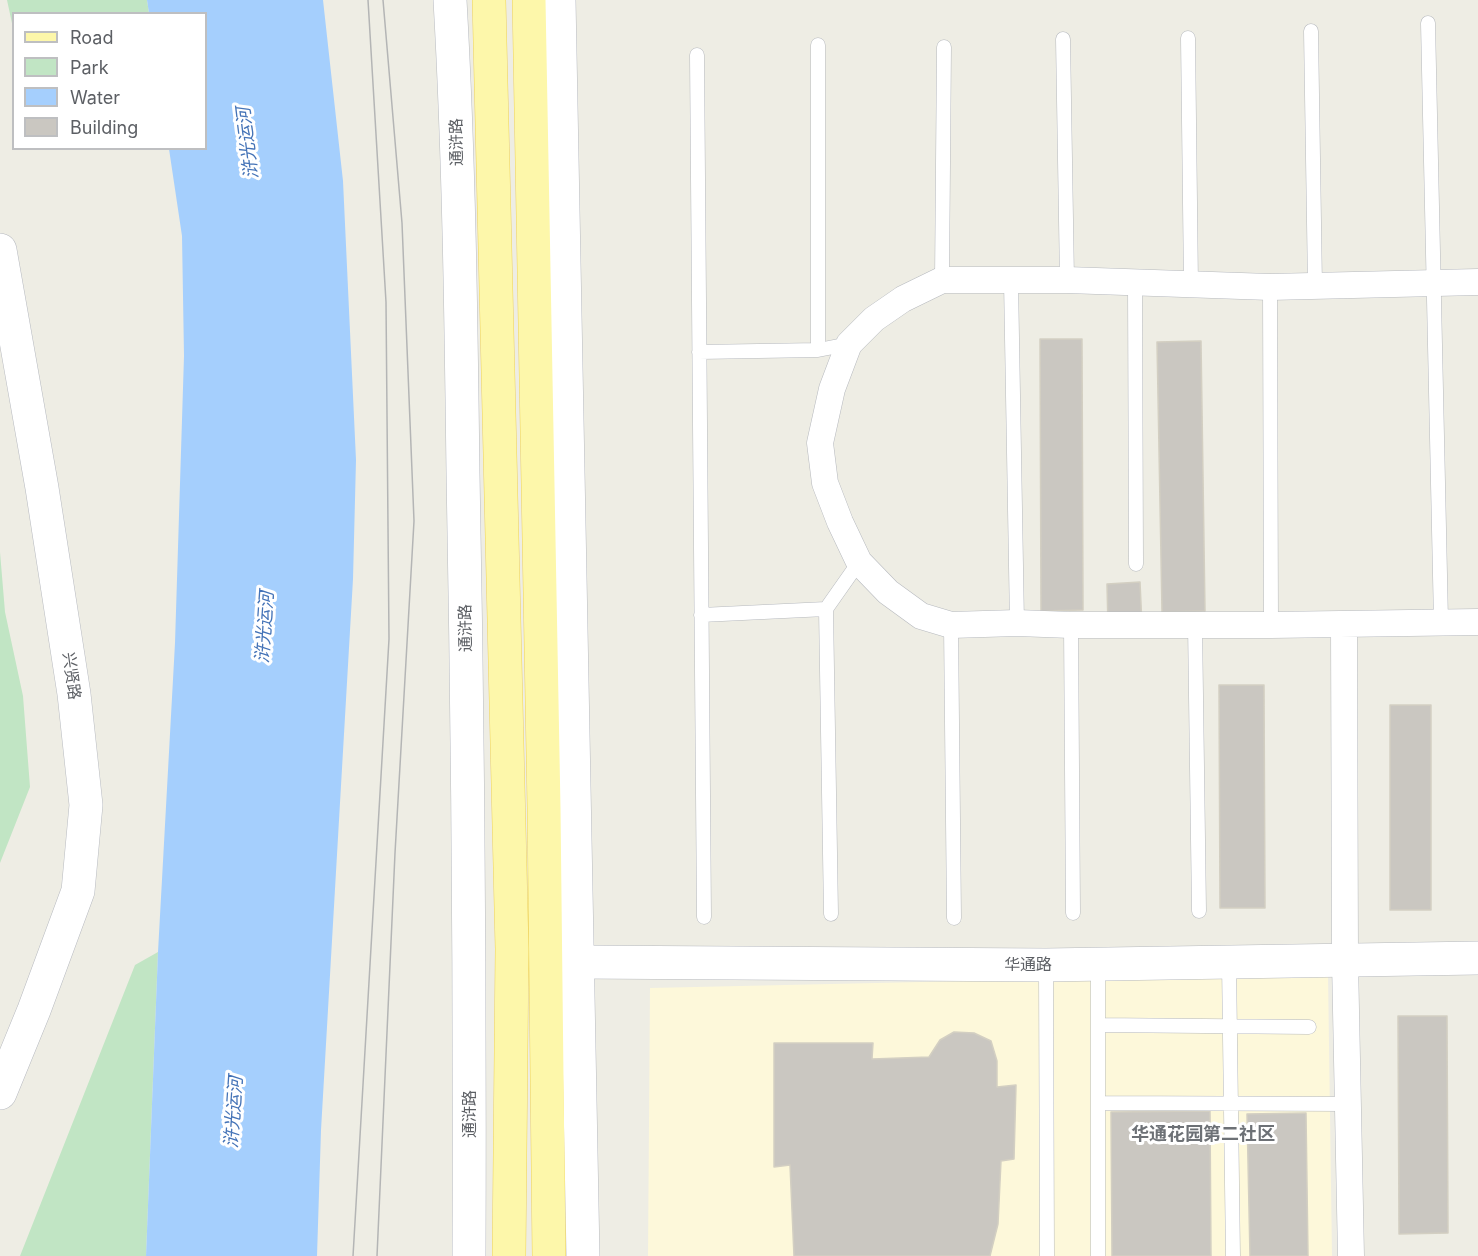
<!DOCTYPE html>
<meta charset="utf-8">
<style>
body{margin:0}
#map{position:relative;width:1478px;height:1256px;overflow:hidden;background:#eeede4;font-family:Inter,sans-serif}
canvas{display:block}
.legend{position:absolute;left:12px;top:12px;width:195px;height:138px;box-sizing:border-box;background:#fff;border:2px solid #bebfc1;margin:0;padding:8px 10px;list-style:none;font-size:18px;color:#5c5f64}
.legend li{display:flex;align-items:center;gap:12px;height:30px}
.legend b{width:30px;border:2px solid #bebfc1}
</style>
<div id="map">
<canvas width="1478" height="1256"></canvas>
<ul class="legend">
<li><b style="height:8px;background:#fdf7aa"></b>Road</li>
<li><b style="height:16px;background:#c1e5c4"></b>Park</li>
<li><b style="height:16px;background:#a5cffd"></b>Water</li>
<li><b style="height:16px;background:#cac7c1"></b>Building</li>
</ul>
</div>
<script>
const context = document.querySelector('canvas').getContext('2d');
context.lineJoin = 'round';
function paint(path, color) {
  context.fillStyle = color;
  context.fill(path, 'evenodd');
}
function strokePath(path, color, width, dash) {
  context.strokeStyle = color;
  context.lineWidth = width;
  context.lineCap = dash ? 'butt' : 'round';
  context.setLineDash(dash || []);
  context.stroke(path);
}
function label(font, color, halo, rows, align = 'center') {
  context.font = font + ' Inter,"Noto Sans SC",sans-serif';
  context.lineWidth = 6;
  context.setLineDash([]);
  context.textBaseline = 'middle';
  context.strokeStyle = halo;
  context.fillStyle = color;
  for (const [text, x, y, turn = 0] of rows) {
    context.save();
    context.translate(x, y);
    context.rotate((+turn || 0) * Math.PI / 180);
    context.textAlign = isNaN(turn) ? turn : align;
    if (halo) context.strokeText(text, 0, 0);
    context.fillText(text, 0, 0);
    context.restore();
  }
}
paint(new Path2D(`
 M1328 973 1332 1256H648L650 988Z`), '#fdf8da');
paint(new Path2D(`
 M7 0H147L149 13 14 14 13 28Z
 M0 552 5 612 23 696 30 787 0 863Z
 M158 952 146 1256H20L135 965Z`), '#c1e5c4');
paint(new Path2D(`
 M147 0H323L343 181 356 460 353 579 321 1130 317 1256H146L158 952 175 643 184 356 182 236 169 149 206 148V14L149 13Z`), '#a5cffd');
const building = new Path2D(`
 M1040 339H1082L1083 610 1041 611Z
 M1201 341 1205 611 1162 612 1157 342Z
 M1140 582 1142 626 1108 627 1107 584Z
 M1219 685H1264L1265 908H1220Z
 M1390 705H1431V910H1390Z
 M1398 1016H1447L1448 1233 1399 1234Z
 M954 1032 974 1033 991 1041 997 1061V1087L1016 1085 1014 1159 1001 1161 998 1224 990 1256H794L790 1165 774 1167V1043H873L872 1059 929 1057 940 1040Z
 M1210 1111 1211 1256H1112L1111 1112Z
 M1306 1113 1308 1256H1250L1247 1114Z`);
paint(building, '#cac7c1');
strokePath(building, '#d3cfc2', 1.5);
const service = new Path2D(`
 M1428 23 1441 621
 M1311 31 1315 286
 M1188 38 1191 285
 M1063 39 1067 280
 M818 45V350
 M697 55 704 917
 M942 280 944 47
 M1011 281 1017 623
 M1135 284 1136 564
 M1270 287 1271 625
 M699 352 818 350 849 344
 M826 609 831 914
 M701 615 826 609 859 562
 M1195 624 1199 911
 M951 625 954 918
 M1071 625 1073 913
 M1229 963 1233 1256
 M1098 964V1256
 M1046 965 1047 1256
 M1098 1025 1309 1027
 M1098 1103 1348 1104`);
const minor = new Path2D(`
 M1478 282 1270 287 1067 280H942L903 299 874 319 849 344 832 389 820 443 825 483 840 522 859 562 888 592 921 616 951 625 1017 623 1071 625H1271L1478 622
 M1344 625 1345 961 1351 1256`);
const tertiary = new Path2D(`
 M578 962 1046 965 1478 958`);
const secondary = new Path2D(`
 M450 0C459 158 461 315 463 473 468 734 470 995 469 1256
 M559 0 583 1256
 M0 250 42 488 74 694 86 805 78 891 34 1010 0 1093`);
const primary = new Path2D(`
 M489 0 512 949 509 1256
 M529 0 544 808 549 1256`);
strokePath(service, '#b6b9be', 15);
strokePath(minor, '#b6b9be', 27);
strokePath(tertiary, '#b6b9be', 34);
strokePath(secondary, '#b7bac0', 34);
strokePath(primary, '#eed25d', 34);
strokePath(service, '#fff', 14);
strokePath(minor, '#fff', 26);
strokePath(tertiary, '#fff', 33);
strokePath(secondary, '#fff', 33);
strokePath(primary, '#fdf7aa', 33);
strokePath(new Path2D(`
 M353 1256 389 639 386 302 368 0
 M377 1256 395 853 414 521 402 223 383 0`), '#b4b5b5', 1.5);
label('16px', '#5c5f64', '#fff', [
 ["通浒路",457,142,-91],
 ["通浒路",466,628,-91],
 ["兴贤路",71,676,82],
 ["华通路",1028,965],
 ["通浒路",470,1114,-90]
]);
label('italic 18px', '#4473b7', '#fff', [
 ["浒光运河",248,143,-97],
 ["浒光运河",265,627,-86],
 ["浒光运河",234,1112,-86]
]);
label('bold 18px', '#6d7176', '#fff', [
 ["华通花园第二社区",1203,1135]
]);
</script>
